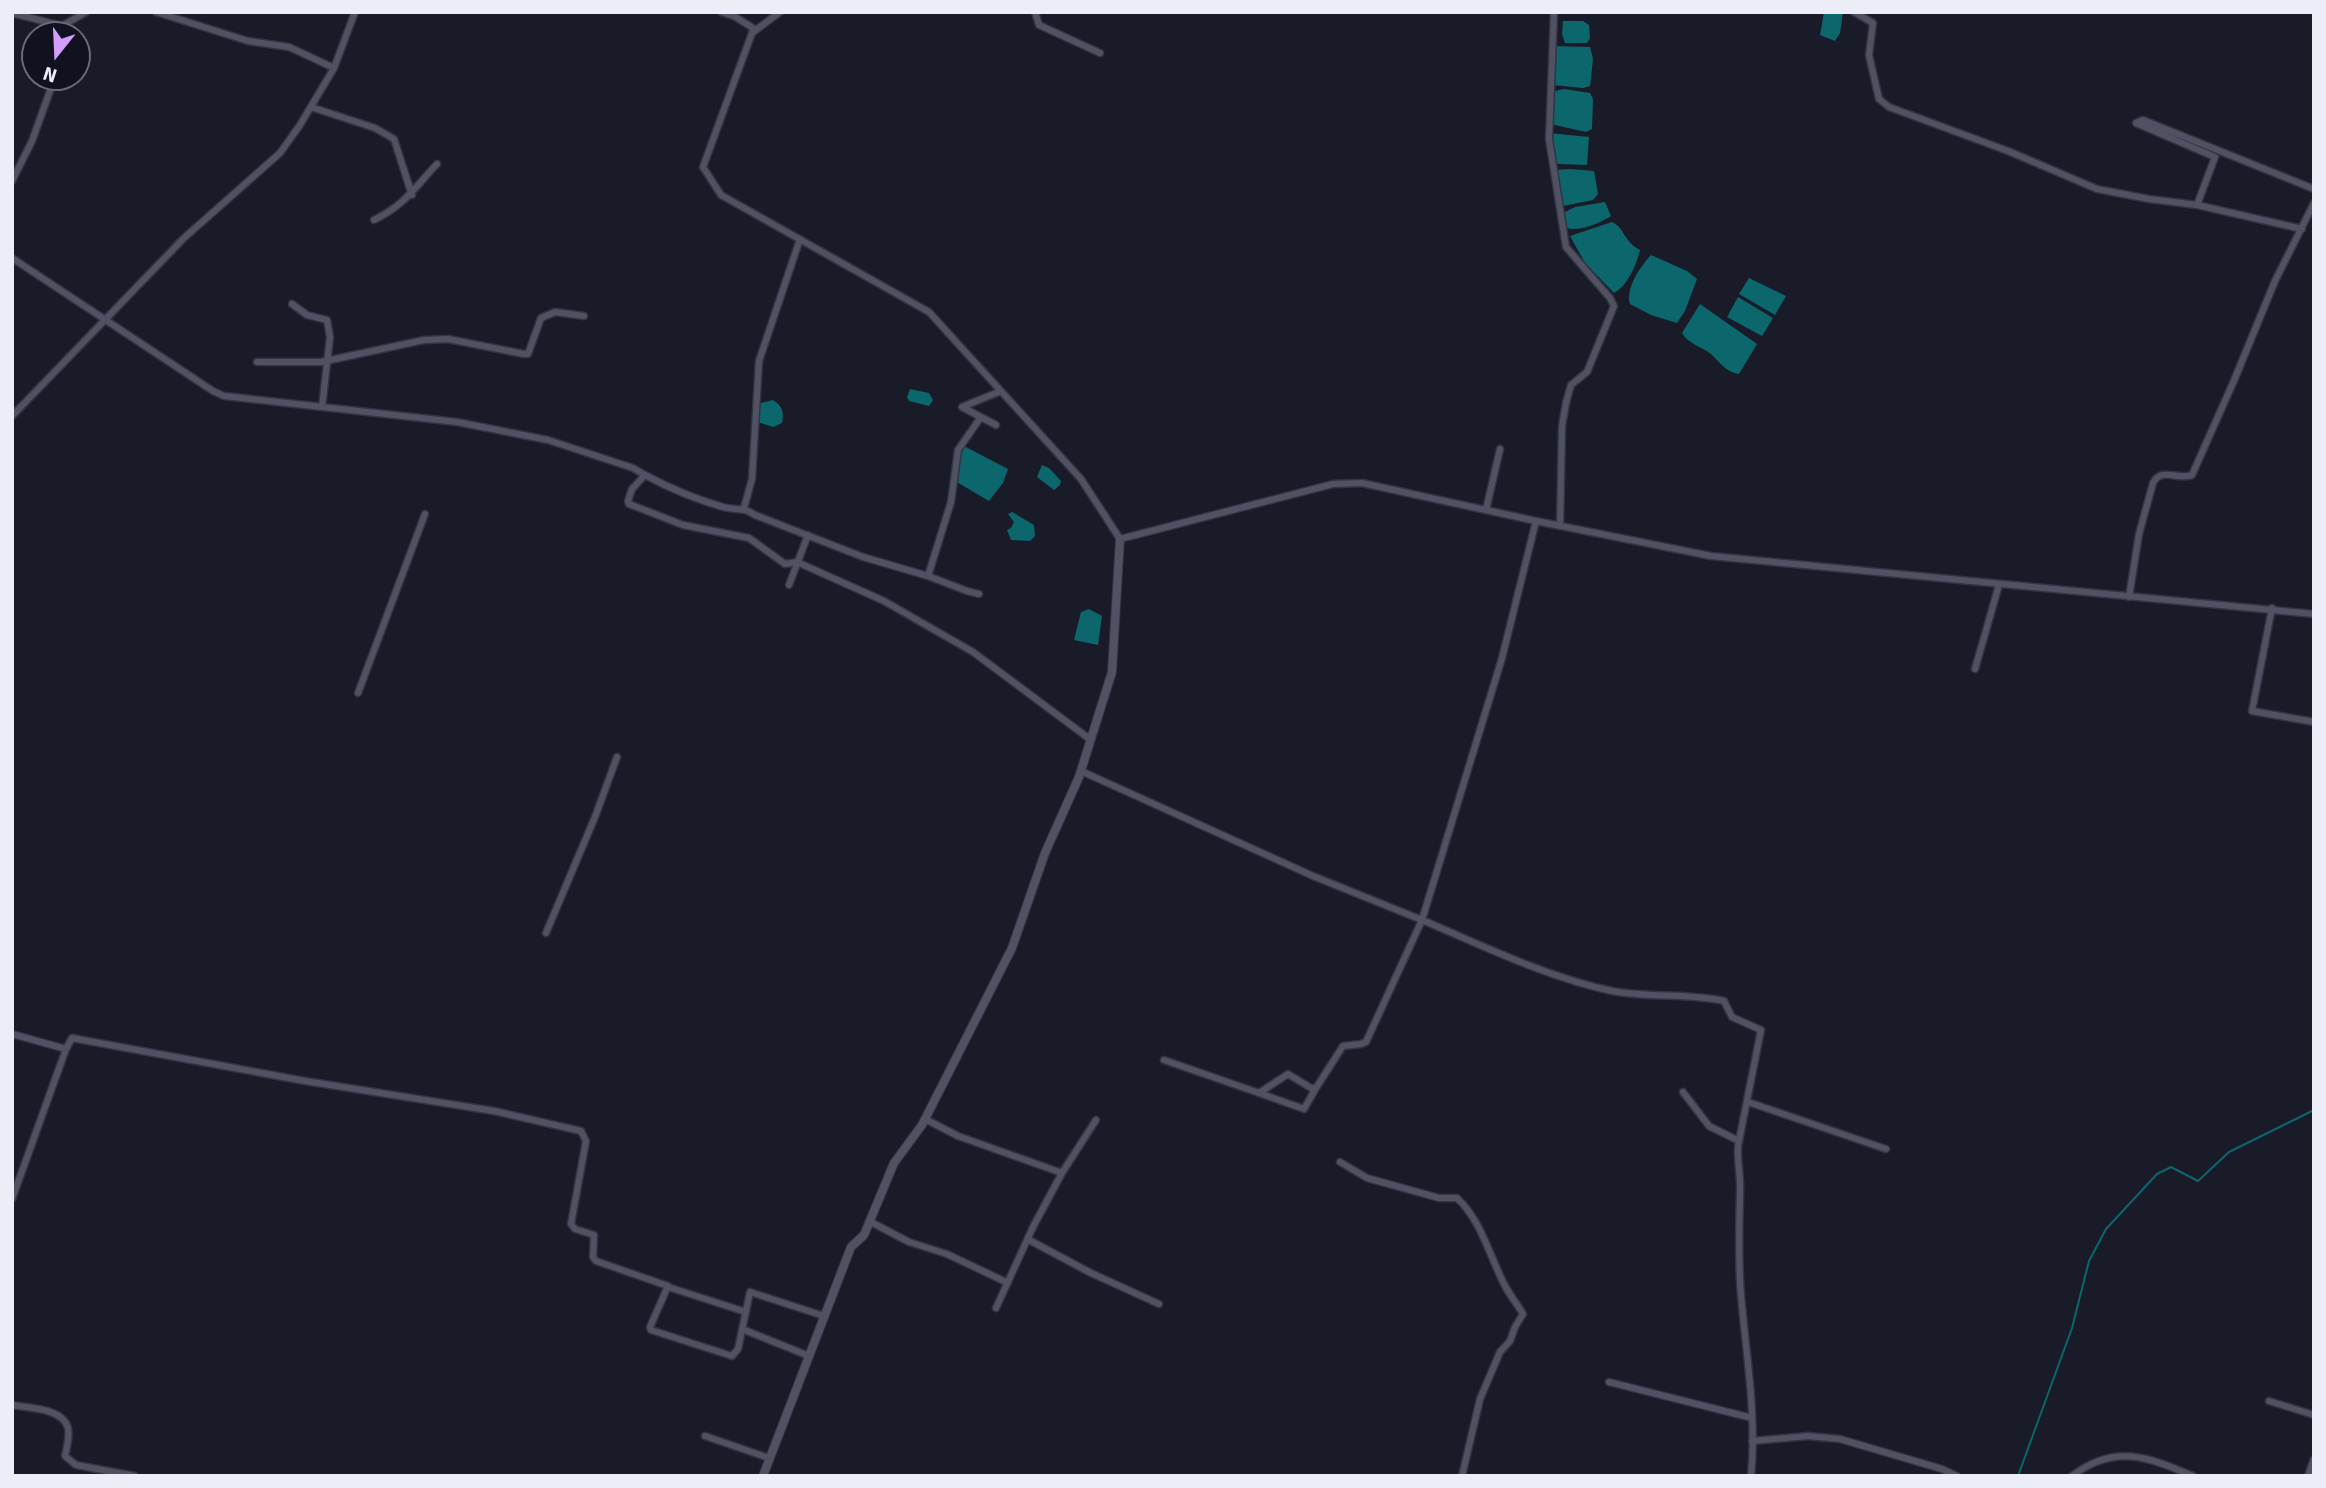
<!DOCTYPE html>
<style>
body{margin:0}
#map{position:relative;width:2326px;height:1488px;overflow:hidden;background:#191b29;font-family:Signika,sans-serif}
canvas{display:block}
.frame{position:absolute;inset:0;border:14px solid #ebedf7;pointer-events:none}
.north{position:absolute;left:21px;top:21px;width:70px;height:70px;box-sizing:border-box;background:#101220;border:2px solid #686a76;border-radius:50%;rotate:198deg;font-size:19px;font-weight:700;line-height:28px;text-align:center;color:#ebedf7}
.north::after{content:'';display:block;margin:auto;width:24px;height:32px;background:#d29dfd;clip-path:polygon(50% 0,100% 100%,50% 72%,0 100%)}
</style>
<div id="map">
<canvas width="2326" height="1488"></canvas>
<div class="frame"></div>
<div class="north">N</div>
</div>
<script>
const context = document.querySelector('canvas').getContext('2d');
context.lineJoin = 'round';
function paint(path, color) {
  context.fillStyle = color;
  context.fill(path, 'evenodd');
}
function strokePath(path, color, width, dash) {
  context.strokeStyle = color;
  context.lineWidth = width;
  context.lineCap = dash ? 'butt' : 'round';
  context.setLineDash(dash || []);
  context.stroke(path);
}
paint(new Path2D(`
 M1824 12H1843L1840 33 1835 41 1820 35Z
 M1563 21H1583L1589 25 1590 38 1587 43H1565L1562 34Z
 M1554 46 1590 47 1593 59 1590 86 1583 88 1553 85 1548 78Z
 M1564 89 1590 93 1593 99 1592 129 1586 132 1555 125 1548 121 1551 92Z
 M1549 133 1589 137 1587 165 1558 164 1551 159Z
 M1570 169 1594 171 1598 194 1593 200 1558 207 1554 170Z
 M1605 202 1611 216C1600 223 1579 232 1567 228L1562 219 1563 213 1575 207Z
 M1612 222C1625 228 1623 241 1640 250 1636 266 1628 285 1614 293L1585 263 1570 236Z
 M1651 255 1687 271 1697 279 1685 311 1677 323 1651 315 1630 304C1625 288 1641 266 1651 255Z
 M1749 278 1786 296 1775 315 1739 294Z
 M1738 297 1773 318 1762 336 1727 317Z
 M1700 304 1757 344 1739 374C1724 371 1721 363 1711 354 1701 346 1688 344 1682 333Z
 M910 389 929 393 933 400 929 406 909 401 907 397Z
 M773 400C783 407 784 411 782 423L773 427 758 422 757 412 761 403Z
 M962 445 1008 469 1003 483 989 501 955 481Z
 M1042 465 1049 468 1061 481 1060 485 1054 490 1037 477Z
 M1012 512 1034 525 1035 536 1030 541 1011 540 1007 530 1011 528 1014 522 1008 514Z
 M1089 609 1102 616 1098 645 1074 640 1081 612Z`), '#0b676c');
strokePath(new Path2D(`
 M2018 1476 2072 1328 2089 1261 2106 1229 2157 1174 2171 1167 2198 1181 2229 1152 2314 1110`), '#0b676c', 2);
const minor = new Path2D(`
 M156 12 248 41 289 47 334 68
 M721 12 734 16 756 30
 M780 12 752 33 703 167 721 195 929 312 1081 479 1120 539 1333 484 1362 483 1536 521 1711 556 2314 614
 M1035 12 1039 25 1100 53
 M1554 12 1549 139 1566 247 1610 298 1614 306 1587 372 1571 385 1566 403 1562 426 1560 526
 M1854 12 1873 23 1869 55 1879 99 1889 107 2008 151 2097 189 2149 199 2197 205 2302 229
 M12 13 62 26 86 12
 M311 107 375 128 394 139 412 195
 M2136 123 2143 120 2314 189
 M2136 123 2215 157 2197 205
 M12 181 32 141 55 77
 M374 220C405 205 414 188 437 164
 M12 258 213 391 224 396 457 422 548 440 633 468 645 475 632 489 628 501 629 504 683 525 749 538 785 564 797 562 884 601 973 652 1091 740
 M292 304 307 315 327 320 330 337 322 407
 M257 362H321L424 340 448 339 524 354H528L541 318 555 312 584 316
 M12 416 184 238 280 153 300 125 334 68 355 12
 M996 425 962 407 1001 391
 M645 475C671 489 695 499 723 507 737 511 742 506 755 515L863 557 928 576 967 591 979 594
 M744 508 752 479 759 361 800 239
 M1486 510 1500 449
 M928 576 951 502 958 450 981 417
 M789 585 808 535
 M2129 597 2139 534 2153 483C2162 466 2178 481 2192 475L2233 383 2275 281 2314 203
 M2272 608 2252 711 2314 722
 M1975 669 1999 585
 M358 693 425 514
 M1081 771 1313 876 1422 920 1502 658 1536 521
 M546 933 595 817 617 757
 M12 1034 66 1049 72 1038 305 1081 494 1111 581 1131 586 1141 571 1224 575 1229 594 1235 593 1257 596 1261 668 1286 650 1327 651 1330 732 1356 738 1349 750 1292 824 1316
 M1164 1060 1259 1093 1288 1074 1311 1088H1316L1343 1046 1361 1044 1366 1042 1422 920C1484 946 1546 977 1612 991 1649 998 1688 993 1724 1001L1732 1017 1761 1030 1738 1146C1737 1162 1741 1177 1740 1193 1739 1227 1738 1261 1741 1295 1746 1355 1757 1415 1751 1476
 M1683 1092 1709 1126 1739 1141
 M1259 1093 1304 1109 1316 1088
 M1748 1102 1886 1149
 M925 1119 958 1136 1062 1173
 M1340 1162 1367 1178 1439 1198H1457C1481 1220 1490 1257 1505 1286 1510 1295 1517 1304 1523 1314L1515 1327 1510 1341 1500 1352 1480 1399 1462 1476
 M12 1199 66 1049
 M869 1221 909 1242 947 1254 1008 1283
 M1029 1240 1091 1273 1159 1304
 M668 1287 746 1312
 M996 1308 1033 1227 1062 1173 1096 1120
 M742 1329 809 1356
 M1609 1382 1752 1418
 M2269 1401 2314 1415
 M12 1405C28 1408 63 1408 68 1428 70 1436 67 1447 65 1456L76 1465 135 1476
 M705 1436 769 1458
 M1752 1441 1808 1436 1840 1439 1942 1469 1957 1476
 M2072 1476C2115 1443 2148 1457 2193 1476
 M2308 1476 2314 1459`);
const tertiary = new Path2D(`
 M763 1476 851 1247 864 1235 894 1163 922 1125 1012 948 1045 853 1079 777 1112 672 1120 539`);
strokePath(minor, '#333440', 9);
strokePath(tertiary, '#333440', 10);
strokePath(minor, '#505263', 6);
strokePath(tertiary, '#505263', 8);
</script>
